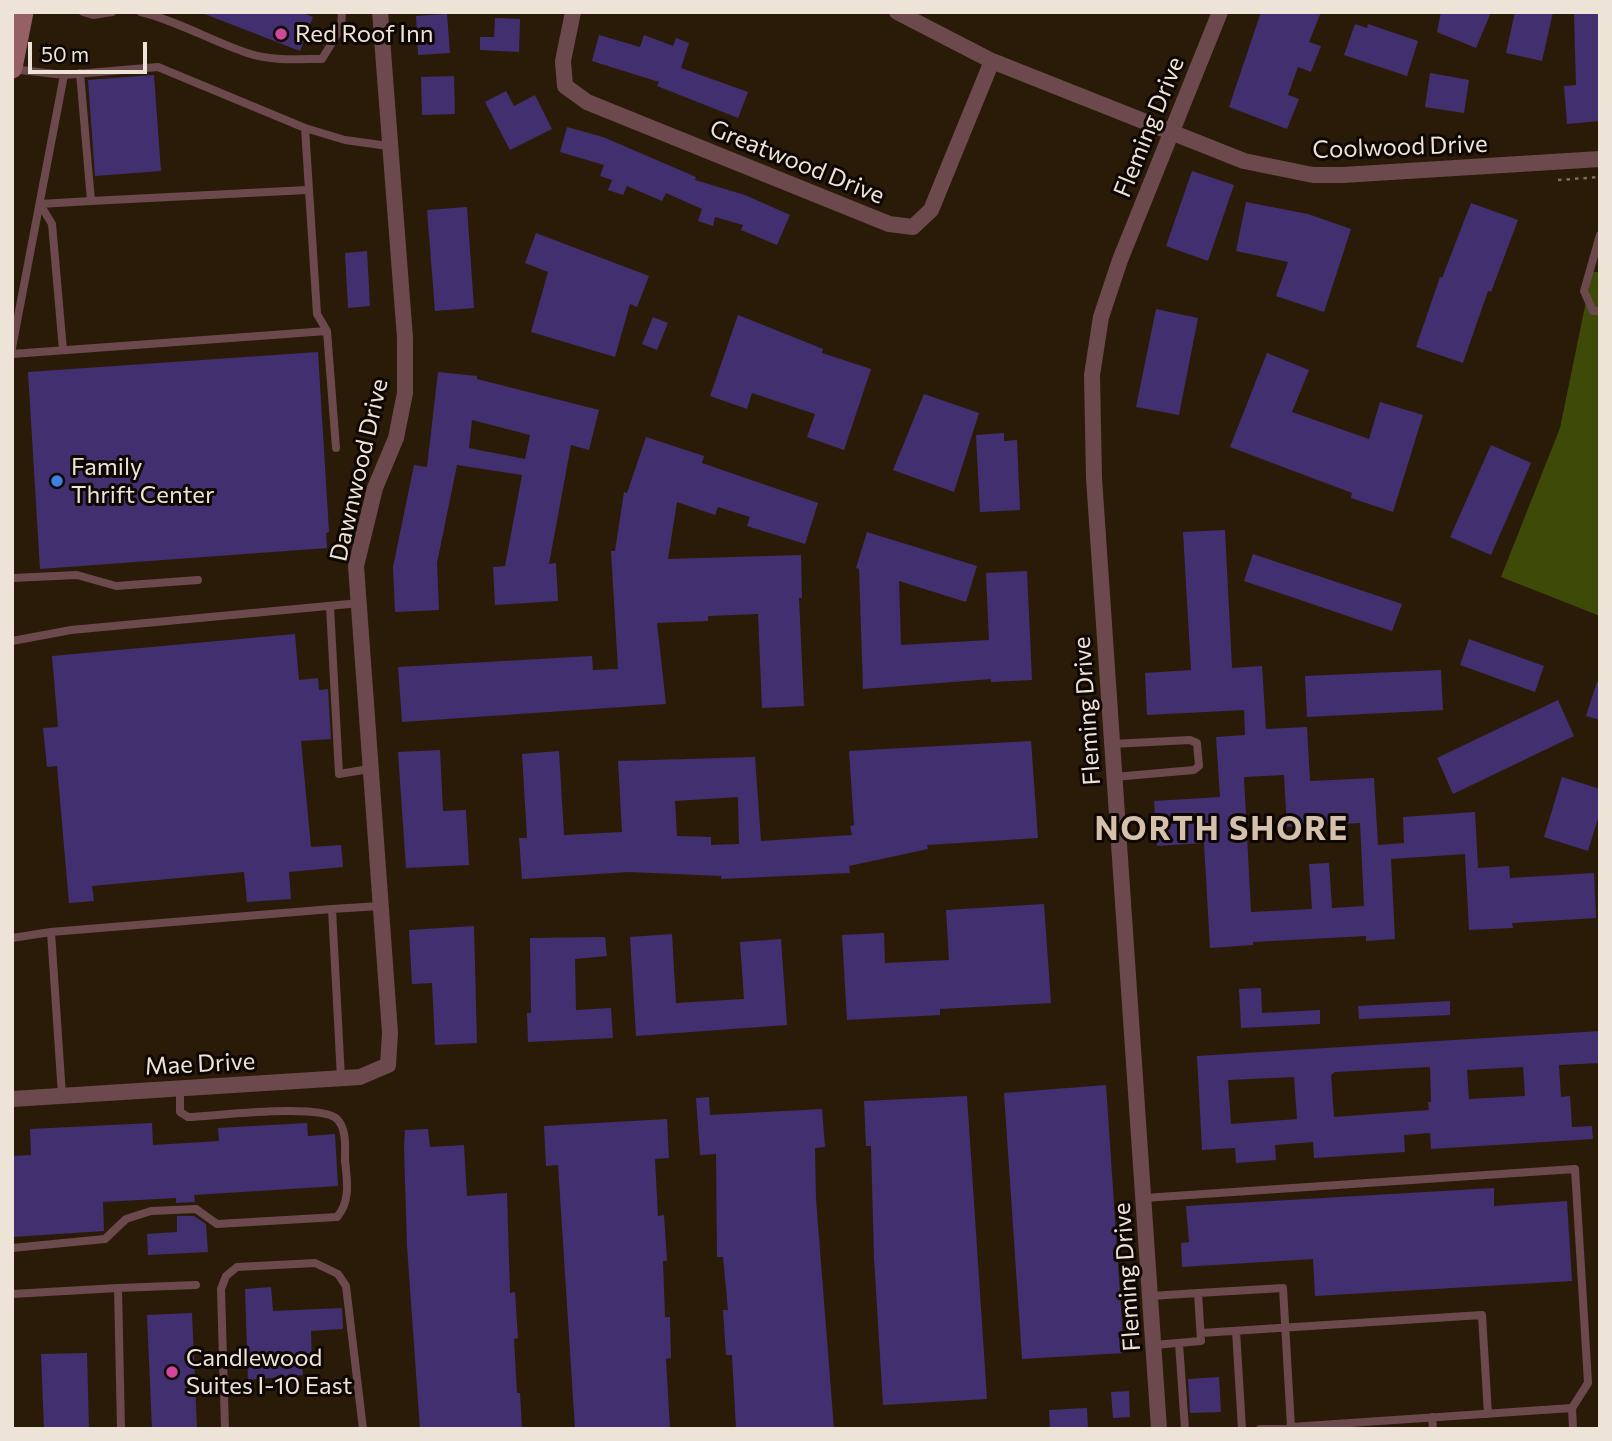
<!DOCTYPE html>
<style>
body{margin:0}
#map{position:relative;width:1612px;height:1441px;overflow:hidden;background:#2a1b09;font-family:Commissioner,sans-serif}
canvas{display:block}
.frame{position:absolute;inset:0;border:14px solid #ede3d7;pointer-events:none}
.scale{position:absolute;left:28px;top:42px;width:119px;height:32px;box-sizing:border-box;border:4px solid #ede3d7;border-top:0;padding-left:9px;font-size:21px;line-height:24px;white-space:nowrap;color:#ede3d7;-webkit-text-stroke:5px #0e0703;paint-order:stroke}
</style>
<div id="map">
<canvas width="1612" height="1441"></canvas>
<div class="frame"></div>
<div class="scale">50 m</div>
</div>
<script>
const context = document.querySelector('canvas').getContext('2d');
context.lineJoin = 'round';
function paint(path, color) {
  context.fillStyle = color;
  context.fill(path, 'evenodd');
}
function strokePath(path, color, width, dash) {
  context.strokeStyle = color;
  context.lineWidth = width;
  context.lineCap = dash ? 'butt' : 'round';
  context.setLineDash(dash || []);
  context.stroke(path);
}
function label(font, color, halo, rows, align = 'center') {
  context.font = font + ' Commissioner,sans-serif';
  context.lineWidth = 6;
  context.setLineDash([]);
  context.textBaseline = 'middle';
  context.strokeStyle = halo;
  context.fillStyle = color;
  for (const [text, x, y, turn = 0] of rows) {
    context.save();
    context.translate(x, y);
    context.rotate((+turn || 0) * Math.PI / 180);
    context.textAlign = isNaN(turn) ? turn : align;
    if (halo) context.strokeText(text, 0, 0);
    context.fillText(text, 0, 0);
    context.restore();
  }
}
paint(new Path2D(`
 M1592 272H1600V616L1501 577 1560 428Z`), '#3e4a08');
paint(new Path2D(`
 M301 12 313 17 300 51 202 13Z
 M1261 12H1321L1309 42 1321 46 1311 72 1298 67 1288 95 1299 99 1287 129 1229 107Z
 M1441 12H1491L1476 48 1437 32Z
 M1515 12H1553L1542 61 1506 53Z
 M1582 12H1600V121L1567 124 1564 86 1576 85 1574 14Z
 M447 14 450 53 418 55 416 16Z
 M495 18 520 19 519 52 480 50V37H494Z
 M1355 24 1367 28 1368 24 1418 41 1407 76 1344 55Z
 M599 35 640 47 644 35 673 46 676 38 689 43 681 68 748 92 738 118 657 86 659 82 592 61Z
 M1430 73 1469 80 1464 113 1425 107Z
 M154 75 161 171 95 176 88 80Z
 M454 76 455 114 422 115 421 77Z
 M506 91 514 106 535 95 552 129 510 150 485 102Z
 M567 127 603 137 696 177 695 180 745 195 790 215 777 245 741 230 743 225 715 217 713 226 698 221 702 209 666 193 662 201 627 186 623 195 608 190 612 180 600 176 604 165 560 152Z
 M1192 171 1234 185 1208 261 1166 246Z
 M1246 202 1308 214 1351 229 1324 312 1276 296 1288 262 1236 251Z
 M1471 203 1518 220 1491 292 1488 291 1463 363 1416 347 1440 277 1442 278Z
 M467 207 474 308 435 311 427 210Z
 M536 233 649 276 637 307 630 304 615 357 531 332 548 272 525 263Z
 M367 251 370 306 348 308 345 253Z
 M1156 309 1198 318 1179 415 1136 407Z
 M738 315 823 349 822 353 871 369 844 450 807 437 815 414 752 393 747 409 710 396Z
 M653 317 668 323 657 350 642 344Z
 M318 352 329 532 326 533 327 548 40 569 28 372Z
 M1267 353 1309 370 1292 412 1369 439 1380 402 1423 415 1393 512 1351 498 1352 493 1230 447Z
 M438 372 477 376V379L599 410 589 450 571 445 549 564 556 563 558 601 495 605 493 567 505 566 522 475 457 465 437 563 439 610 395 612 393 567 414 465 427 467ZM472 420 530 435 525 459 469 448Z
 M924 394 979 413 954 492 893 470Z
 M1004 433V441L1017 440 1020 510 980 512 976 435Z
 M646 437 704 456 702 463 818 503 805 544 747 526 750 517 718 507 715 515 677 502 668 559 801 555 802 598H799L804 706 762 708 758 614 708 616V621L657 623 666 704 402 722 398 667 592 656 593 670 618 669 611 551H615L624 492 627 493Z
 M1491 445 1531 463 1491 555 1450 537Z
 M1225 530 1232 668 1262 666 1266 729 1307 727 1310 781 1374 778 1378 845 1404 843 1403 817 1475 812 1478 868 1509 866 1510 878 1594 873 1596 918 1512 923 1513 928 1469 930 1465 854 1391 859 1395 939 1366 941V936L1253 942V945L1210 948 1204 843 1157 846 1154 801 1220 797 1216 737 1245 735 1244 710 1147 715 1145 673 1191 670 1183 532ZM1284 775 1287 827 1360 823 1364 906 1332 908 1329 863 1309 864 1312 909 1251 912 1244 777Z
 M867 532 977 566 966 602 899 581 901 645 989 640 986 573 1027 571 1032 680 991 682V679L863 689 859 569 856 568Z
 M1253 554 1402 604 1392 631 1244 581Z
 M295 634 299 680 318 678 319 690 328 689 331 739 301 741 311 847 341 845 343 867 289 872 291 899 247 902 244 872 92 886 94 901 69 903 57 766 47 767 43 728 58 727 52 656Z
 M1469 639 1544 666 1535 692 1460 665Z
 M1441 670 1443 710 1307 717 1305 676Z
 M1597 682 1600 683V720L1586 716Z
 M1558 700 1574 736 1453 794 1437 758Z
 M1031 741 1038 838 927 845 928 849 849 866 850 873 721 879V876L629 872 522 879 519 838H527L522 754 559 751 564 835 622 832 618 761 755 757 761 841 852 835 850 826 854 825 849 751ZM738 797 739 844 711 845V837L677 836 675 801Z
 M440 750 443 811 466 810 469 865 406 868 398 752Z
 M1562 777 1600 789V812L1588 851 1544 837Z
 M1044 904 1051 1003 940 1009V1015L847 1020 842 935 884 933 885 963 949 960 946 910Z
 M474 926 477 1043 435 1045 432 983 412 984 409 930Z
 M672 934 676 1003 744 999 740 942 781 939 787 1025 636 1036 630 937Z
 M605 937 607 956 575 959 576 1010 611 1008 613 1038 528 1042 527 1013H531L530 938Z
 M1261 988 1262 1013 1320 1010V1024L1241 1028 1239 989Z
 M1450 1001V1015L1359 1019 1358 1006Z
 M1600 1031V1063L1559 1065 1561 1097 1570 1096 1572 1127 1592 1126 1593 1139 1431 1149 1430 1133 1404 1135 1405 1152 1314 1158 1313 1142 1275 1145 1276 1160 1236 1163 1235 1148 1202 1150 1197 1056ZM1430 1067 1431 1102H1428L1429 1110 1334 1117 1331 1075 1335 1072ZM1523 1067 1525 1096 1469 1099 1467 1070ZM1294 1077 1297 1119 1231 1124 1228 1080Z
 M1106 1085 1124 1353 1022 1359 1004 1093Z
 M967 1096 987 1399 883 1405 874 1258 871 1146H866L864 1101Z
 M709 1097 710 1115 822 1109 825 1147 815 1148 816 1199 834 1429H736L732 1355H726L723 1310H728L723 1257H717L716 1154 700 1155 696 1098Z
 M667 1119 669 1158 655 1159 658 1216 664 1215 667 1261H663L665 1317H670L671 1358 666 1359 670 1429H575L558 1165 546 1166 544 1126Z
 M152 1123 153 1145 219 1141 218 1128 307 1123 308 1136 335 1134 338 1186 194 1195 195 1202 176 1203V1198L103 1202 104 1231 12 1237V1156L31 1155 30 1129Z
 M428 1129 430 1147 464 1145 467 1196 507 1193 510 1293 515 1292 518 1338 514 1339 517 1393H520L522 1429H420L407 1246 404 1148 405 1130Z
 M1494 1188V1206L1567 1201 1572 1281 1315 1296 1313 1259 1182 1267 1181 1243 1189 1242 1186 1206Z
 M177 1216H194L206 1224 208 1252 148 1255 147 1234 177 1232Z
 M271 1287 273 1311 342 1308 343 1329 311 1331 312 1364 302 1365 303 1375 248 1380 245 1289Z
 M192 1313 197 1429H152L147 1315Z
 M87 1353 89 1429H44L41 1354Z
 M1219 1377 1221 1412 1190 1413 1188 1379Z
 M1129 1391 1130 1417 1113 1418 1111 1392Z
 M1087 1408 1088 1429H1050L1049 1410Z`), '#422f6f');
strokePath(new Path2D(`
 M1558 180 1600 177`), '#7b6e5f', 2.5, [3.5, 5]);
strokePath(new Path2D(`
 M83 12 93 15 112 12
 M141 12C178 21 211 41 247 53 271 61 297 59 322 59L341 28 342 12
 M12 69 64 75
 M305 128 345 140 388 146
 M91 201 307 190
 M1600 235 1584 291 1593 311H1600
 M12 348 64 75 158 67 305 128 317 314 327 331 336 448
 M63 350 52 224 40 204 91 201 80 73
 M12 354 327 331
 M12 578 77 575 116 586 198 580
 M330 606 339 774 369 769
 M12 641 71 630 360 603
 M1112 744 1190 740 1197 743 1199 766 1194 770 1114 777
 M12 938 51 932
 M341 1078 332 909 380 906
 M62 1095 51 932 332 909
 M1144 1198 1575 1169 1588 1383 1572 1408
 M12 1248 105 1239 126 1219 151 1211 196 1209 217 1224 337 1217C351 1201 347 1180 345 1160 345 1147 347 1129 337 1119 320 1103 216 1116 188 1117L180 1112V1089
 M1198 1293 1283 1288 1291 1427 1572 1408 1573 1429
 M12 1294 118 1288
 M1151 1296 1198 1293 1201 1341 1154 1345
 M1236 1331 1242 1429
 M1201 1333 1482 1315 1488 1414
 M1179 1343 1185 1429
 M1432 1417 1433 1429
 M121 1429 118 1288 196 1285
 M225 1429 221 1289 226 1276 237 1267 315 1263 338 1274 346 1286 363 1429
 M1260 1429H1291`), '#6c494c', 8);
strokePath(new Path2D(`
 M573 12 563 61 565 86 587 102 889 224 913 227 931 210 992 61
 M897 12 992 61 1244 161 1313 175H1343L1600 159
 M12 1099 360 1077 388 1065 390 1033 356 566 375 488 396 438 405 393V338L380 12
 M1159 1429 1094 478 1092 375 1101 317 1120 260 1220 12`), '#6c494c', 16);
strokePath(new Path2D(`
 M12 68 23 12`), '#976065', 21);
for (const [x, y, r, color] of [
 [281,34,7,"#d1479c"],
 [57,481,7,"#3f7fe0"],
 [172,1372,7,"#d1479c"]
]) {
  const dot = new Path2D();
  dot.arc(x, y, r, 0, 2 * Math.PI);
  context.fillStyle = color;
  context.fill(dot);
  strokePath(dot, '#0e0703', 2.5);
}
label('24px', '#ede3d7', '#0e0703', [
 ["Red Roof Inn",295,34],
 ["Family",71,467],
 ["Thrift Center",71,495],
 ["Candlewood",186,1358],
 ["Suites I-10 East",186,1386]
], 'left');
label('24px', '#ede3d7', '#0e0703', [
 ["Fleming Drive",1149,127,-68],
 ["Coolwood Drive",1400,147,-2],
 ["Greatwood Drive",797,162,22],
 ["Dawnwood Drive",359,470,-77],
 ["Fleming Drive",1087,711,-94],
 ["Mae Drive",200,1064,-3],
 ["Fleming Drive",1127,1277,-94]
]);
context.letterSpacing = '2px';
label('bold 32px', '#d5c1ab', '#0e0703', [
 ["NORTH SHORE",1222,829]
]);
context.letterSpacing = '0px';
</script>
